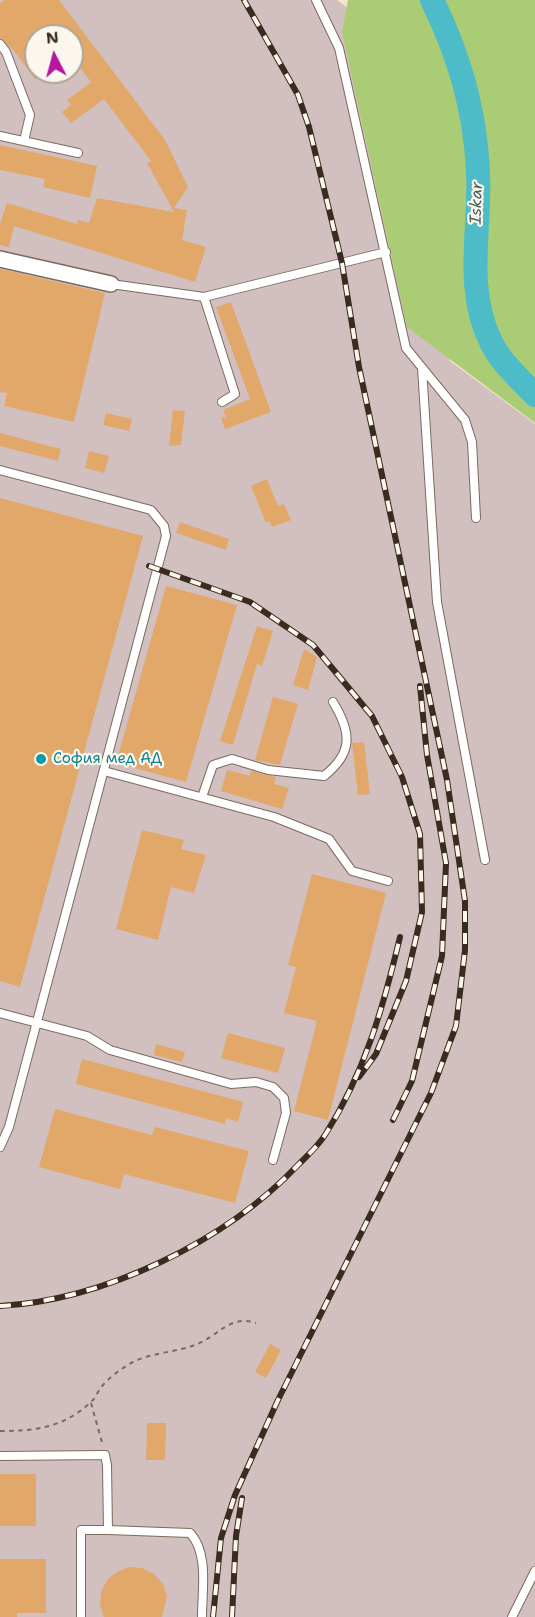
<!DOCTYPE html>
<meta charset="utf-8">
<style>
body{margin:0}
#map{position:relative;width:535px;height:1617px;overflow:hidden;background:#f4e4c9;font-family:"Shantell Sans",sans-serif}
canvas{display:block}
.north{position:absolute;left:24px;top:24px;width:60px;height:60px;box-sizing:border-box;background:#fbf7ec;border:2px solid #aea59a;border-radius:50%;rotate:354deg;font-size:16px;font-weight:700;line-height:24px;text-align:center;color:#3b2a1e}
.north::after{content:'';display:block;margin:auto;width:21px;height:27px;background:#b5179e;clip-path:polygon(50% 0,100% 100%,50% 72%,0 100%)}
</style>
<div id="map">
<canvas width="535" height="1617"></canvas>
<div class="north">N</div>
</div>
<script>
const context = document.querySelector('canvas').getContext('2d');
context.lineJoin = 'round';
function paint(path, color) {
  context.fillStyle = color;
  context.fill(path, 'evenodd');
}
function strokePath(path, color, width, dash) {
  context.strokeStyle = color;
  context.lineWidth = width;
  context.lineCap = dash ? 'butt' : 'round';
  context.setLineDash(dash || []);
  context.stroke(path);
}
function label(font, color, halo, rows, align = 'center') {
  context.font = font + ' "Shantell Sans",sans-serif';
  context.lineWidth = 4.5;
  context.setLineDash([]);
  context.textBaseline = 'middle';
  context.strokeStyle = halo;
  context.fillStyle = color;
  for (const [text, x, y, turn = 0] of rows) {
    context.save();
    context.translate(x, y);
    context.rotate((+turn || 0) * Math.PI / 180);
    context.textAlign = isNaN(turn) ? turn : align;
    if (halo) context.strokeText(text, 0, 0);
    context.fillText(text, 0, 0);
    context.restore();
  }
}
paint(new Path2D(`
 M0 0H337L387 38 450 361 535 424V1617H0ZM36 36H72V72H36Z`), '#d2bfbf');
paint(new Path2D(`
 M348 0H535V423L407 327 342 32Z`), '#aacc74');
strokePath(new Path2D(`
 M432 0C459 55 475 109 478 171 481 228 464 288 491 342 500 362 520 379 535 395`), '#4ebbc8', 24);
paint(new Path2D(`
 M4 0H59L165 140 188 187 174 208 187 210 182 240 206 247 195 282 14 226 9 247 0 245V224L7 203 77 224 78 220 89 223 97 198 174 212 147 163 151 161 104 99 71 123 62 112 71 105 67 100 91 82 72 57V36H36V80L14 51 0 38V3Z
 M0 145 97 166 90 198 43 187 45 179 0 170Z
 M0 269 105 293 74 422 4 406 7 393 0 392Z
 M231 302 271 412 225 429 221 418 226 417 223 410 250 399 216 307Z
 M173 410 185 411 181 445 169 446Z
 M106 413 132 419 129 431 103 425Z
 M0 433 61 449 58 461 0 446Z
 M89 451 109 456 104 473 85 468Z
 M267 479 278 506 284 504 291 520 272 527 269 521 266 523 251 486Z
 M0 498 143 536 20 987 0 981Z
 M180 522 229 539 226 550 176 533Z
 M166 586 237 605 186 782 116 763Z
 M257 626 273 631 262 666 257 664 233 745 220 741Z
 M304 649 317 657 308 690 293 685Z
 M273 697 298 704 280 765 255 760Z
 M364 742 370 794 358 795 352 743Z
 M227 770 250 776 251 771 276 777 274 784 289 788 282 809 221 791Z
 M142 830 184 840 181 849 206 855 194 893 171 887 158 940 116 929Z
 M312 874 386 893 328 1120 294 1111 317 1021 284 1013 296 967 288 965Z
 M228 1033 285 1048 278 1073 221 1058Z
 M156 1044 185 1052 182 1062 154 1055Z
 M82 1059 243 1102 238 1122 226 1118 225 1124 76 1084Z
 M55 1109 152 1135 155 1127 249 1151 235 1203 124 1174 120 1189 39 1167Z
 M270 1344 281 1350 266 1378 255 1372Z
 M147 1423H166L165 1460H146Z
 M0 1474H36V1526H0Z
 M0 1559H46V1613H17V1617H0Z
 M129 1567 142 1568 154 1574 163 1584 167 1596 162 1617H104L100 1605 101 1592 107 1580 117 1572Z`), '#e2a869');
const lane = new Path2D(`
 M316 0 339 48 406 348 465 420 472 442 476 518
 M0 44 6 52 30 115 24 141
 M0 136 78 153
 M111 284 204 297 386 252
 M204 297 235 394 222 402
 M422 368 437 602 485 860
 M0 470 151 510 164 526 166 536 9 1127 0 1147
 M104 771 274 817 329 839 352 871 388 881
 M202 797 213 765 232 759 268 770 324 776C353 753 352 733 333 702
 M0 1013 87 1036 110 1050 231 1084 256 1082 273 1087 284 1098 286 1113 273 1160
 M0 1456 105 1455 107 1465 108 1530 190 1533C209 1553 202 1591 202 1617
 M81 1617V1530H108
 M512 1617 535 1571`);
const street = new Path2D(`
 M0 259 111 284`);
strokePath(lane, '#7c6b5a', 10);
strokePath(street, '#7c6b5a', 18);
strokePath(new Path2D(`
 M91 1403 103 1446
 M0 1431C35 1431 62 1428 90 1403 96 1398 98 1390 103 1385 111 1376 122 1368 133 1362 151 1353 176 1352 195 1345 219 1336 230 1314 256 1323`), '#7c6b5a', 2, [4.5, 4.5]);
strokePath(lane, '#fff', 8);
strokePath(street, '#fff', 15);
const rail = new Path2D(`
 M149 566 250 602 313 645 372 716 402 777 420 834 422 912 406 981 376 1054 359 1077
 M393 1120 412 1081 442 956 446 863 427 755 420 686
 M0 1306C105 1300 226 1241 298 1165 307 1156 318 1146 325 1135 365 1072 383 1008 400 937
 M213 1617 221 1538 235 1495 278 1400 431 1093 456 1026 465 950V901L447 780 359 367 342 263 309 127 298 95 244 0
 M232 1617 236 1536 242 1498`);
strokePath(rail, '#3b2a1e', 6);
strokePath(rail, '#fbf7ec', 4, [11]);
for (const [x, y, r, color] of [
 [41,759,6,"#0f9aa8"]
]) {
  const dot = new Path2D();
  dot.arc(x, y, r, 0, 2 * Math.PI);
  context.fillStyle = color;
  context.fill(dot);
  strokePath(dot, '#fbf7ec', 2);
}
label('15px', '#0d838f', '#fbf7ec', [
 ["София мед АД",53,759]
], 'left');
label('italic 16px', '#425d5a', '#fbf7ec', [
 ["Iskar",477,203,-88]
]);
</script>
